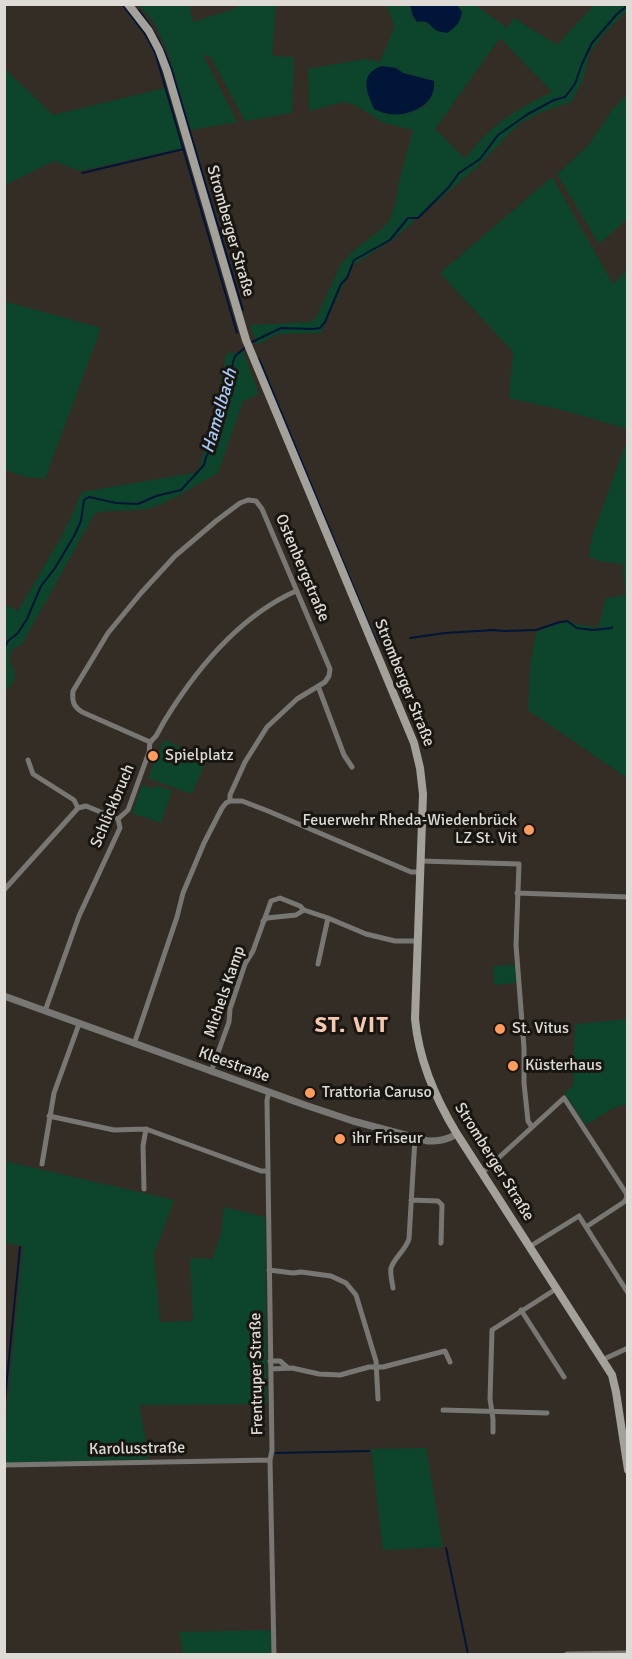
<!DOCTYPE html>
<meta charset="utf-8">
<style>
body{margin:0}
#map{position:relative;width:632px;height:1659px;overflow:hidden;background:#332d25;font-family:Signika,sans-serif}
canvas{display:block}
.frame{position:absolute;inset:0;border:6px solid #dedad5;pointer-events:none}
</style>
<div id="map">
<canvas width="632" height="1659"></canvas>
<div class="frame"></div>
</div>
<script>
const context = document.querySelector('canvas').getContext('2d');
context.lineJoin = 'round';
function paint(path, color) {
  context.fillStyle = color;
  context.fill(path, 'evenodd');
}
function strokePath(path, color, width, dash) {
  context.strokeStyle = color;
  context.lineWidth = width;
  context.lineCap = dash ? 'butt' : 'round';
  context.setLineDash(dash || []);
  context.stroke(path);
}
function label(font, color, halo, rows, align = 'center') {
  context.font = font + ' Signika,sans-serif';
  context.lineWidth = 6;
  context.setLineDash([]);
  context.textBaseline = 'middle';
  context.strokeStyle = halo;
  context.fillStyle = color;
  for (const [text, x, y, turn = 0] of rows) {
    context.save();
    context.translate(x, y);
    context.rotate((+turn || 0) * Math.PI / 180);
    context.textAlign = isNaN(turn) ? turn : align;
    if (halo) context.strokeText(text, 0, 0);
    context.fillText(text, 0, 0);
    context.restore();
  }
}
paint(new Path2D(`
 M139 5H189L193 22 237 8 238 5H276L272 56 294 57 292 113 245 121 210 56 203 55 237 122 191 130 169 55 155 24Z
 M386 5H410L413 16 430 24 437 31 462 12 458 5H475L507 28 514 18 557 45 594 5H627V11L605 33 590 52 583 80 571 102 541 112 519 124 475 169 391 241 352 266 321 333 277 334 257 345 250 325 311 322 316 318 340 266 351 253 386 225 391 216 395 205 399 181 413 130 384 123 355 105 343 102 309 111 308 69 365 59 380 62 395 26ZM500 38 552 92C516 109 489 126 465 159L435 129ZM395 68 403 73 434 81 426 105C406 114 395 118 375 109Z
 M5 69 53 115 165 88 182 148 79 171 54 161 5 185Z
 M627 95V219L599 244 557 174 588 146 613 109Z
 M552 177 613 284 626 271 627 272V429L566 411 509 398 513 352 440 273Z
 M4 301 101 328 45 479 26 477 5 470Z
 M243 351 259 394 243 401 218 473C196 484 175 500 151 508 136 512 113 509 95 513L22 644 12 650 9 660 15 673 13 683 5 691V604L18 611 63 534 82 492 198 472 212 425 226 354Z
 M627 440 628 778H627L528 710 530 667 536 632 560 623 568 622 598 628 606 598 625 595 623 564 604 562 589 557 592 536Z
 M164 740 207 758 192 794 148 778Z
 M142 785 153 789 155 785 172 791 161 823 132 813Z
 M515 965 516 983 494 985 493 966Z
 M627 1019V1104L613 1108 586 1125 564 1093 573 1086 575 1024Z
 M4 1161 174 1200 154 1254 160 1322 193 1321 190 1258 212 1259 221 1234 224 1207 265 1217 267 1404 139 1405 149 1459 5 1463 7 1408 23 1246 5 1243Z
 M426 1448 443 1547 383 1550 371 1449Z
 M269 1630 271 1632V1654H183L179 1632Z`), '#0c452b');
paint(new Path2D(`
 M410 5H457L462 12C460 23 456 27 447 33 444 32 440 32 437 31 428 26 431 20 417 22L413 16Z
 M382 66 396 68 403 73 434 81C437 105 409 117 388 114 384 113 379 111 374 109 367 92 358 74 382 66Z`), '#001537');
strokePath(new Path2D(`
 M122 4 145 34 155 52 237 333
 M139 10C153 28 163 46 171 68L243 310
 M82 173 184 149
 M250 343 281 328 313 329 320 328 325 322 341 284 347 278 354 260 390 240 408 218H418L449 187 459 173 480 159 498 135 528 114 554 100 565 97 575 84 582 64 592 43 617 14 628 5
 M259 359 377 644
 M410 638 445 633 494 630 504 631 536 630 560 622 567 621 577 628 593 630 612 628V627
 M4 649 8 641 18 633 27 619 41 586 55 568 74 536 81 521 84 500 89 497 116 503 138 504 156 496 181 490 204 465 206 457 212 448 217 417 228 393 233 362 235 356 246 347
 M4 670V678
 M4 1409 20 1247
 M276 1453 369 1451
 M4 1471 5 1468
 M446 1548 468 1654`), '#001537', 2);
strokePath(new Path2D(`
 M318 686 344 755 352 767
 M150 742 82 712C73 706 72 701 73 691L108 633 141 593 175 556 216 521 240 503 248 500 256 501 262 509 330 669 329 676 325 682 297 699 267 727 245 762 230 795V801
 M28 760 33 774 74 800 78 808
 M230 801H242L268 811 411 872H420
 M118 819 128 810 149 752C150 749 149 746 150 743 151 741 155 737 156 736 159 731 162 725 165 720 197 668 240 616 296 591
 M421 861 519 864 516 945 524 1048V1083L528 1121 532 1127
 M4 890 78 808 86 806 118 819
 M517 893 628 897
 M263 921 267 918 296 915 304 910
 M318 964 328 918
 M45 1011 79 916 120 828 118 819
 M134 1044 177 917 183 893 204 843 222 808 226 803 230 801
 M211 1072 229 1022 230 1009 245 964 253 951 271 901 280 898 300 906 304 910 328 918 366 934 395 941H417
 M269 1092 267 1100 272 1450 270 1460 274 1654
 M49 1116 114 1130 146 1129 261 1171H268
 M42 1164 54 1093 79 1024
 M482 1173 564 1098 626 1193 627 1198 624 1202 586 1227
 M144 1189 143 1146 146 1129
 M411 1200 438 1201 442 1205 441 1243
 M529 1247 579 1216 628 1293
 M269 1270 293 1273 301 1272 331 1276 346 1283 356 1295 376 1361 378 1399
 M393 1288C392 1281 390 1274 391 1268 394 1258 405 1251 409 1239L415 1138
 M521 1310 564 1377
 M602 1360 628 1348
 M270 1361H280L288 1368
 M271 1369 292 1368 319 1374 340 1375 369 1367H383L445 1351 450 1362
 M443 1410 547 1413
 M493 1432V1419L490 1399 492 1330 556 1289
 M4 1465 270 1460
 M567 1654 628 1653`), '#797773', 5);
strokePath(new Path2D(`
 M4 996 305 1105 353 1121 428 1141C439 1141 447 1140 457 1134`), '#797773', 7);
strokePath(new Path2D(`
 M128 4 149 31 159 50 167 71 246 340 414 743 420 768 423 794 415 1019C419 1061 435 1098 457 1134L612 1375 616 1392 628 1470`), '#a3a199', 8);
for (const [x, y, r, color] of [
 [153,756,6,"#ff9b5b"],
 [529,830,6,"#ff9b5b"],
 [500,1029,6,"#ff9b5b"],
 [513,1066,6,"#ff9b5b"],
 [310,1093,6,"#ff9b5b"],
 [340,1139,6,"#ff9b5b"]
]) {
  const dot = new Path2D();
  dot.arc(x, y, r, 0, 2 * Math.PI);
  context.fillStyle = color;
  context.fill(dot);
  strokePath(dot, '#191612', 2);
}
label('16px', '#dedad5', '#191612', [
 ["Stromberger Straße",230,231,74],
 ["Ostenbergstraße",302,568,67],
 ["Stromberger Straße",404,683,68],
 ["Schlickbruch",113,806,-67],
 ["Michels Kamp",225,992,-71],
 ["Kleestraße",234,1065,20],
 ["Stromberger Straße",494,1162,58],
 ["Frentruper Straße",257,1374,-91],
 ["Karolusstraße",137,1449,-1]
]);
label('16px', '#dedad5', '#191612', [
 ["Spielplatz",165,756],
 ["Feuerwehr Rheda-Wiedenbrück",517,821,"right"],
 ["LZ St. Vit",517,839,"right"],
 ["St. Vitus",512,1029],
 ["Küsterhaus",525,1066],
 ["Trattoria Caruso",322,1093],
 ["ihr Friseur",352,1139]
], 'left');
label('italic 18px', '#a9c9f7', '#191612', [
 ["Hamelbach",220,411,-74]
]);
context.letterSpacing = '1.5px';
label('bold 22px', '#f5c9b0', '#191612', [
 ["ST. VIT",352,1026]
]);
context.letterSpacing = '0px';
</script>
